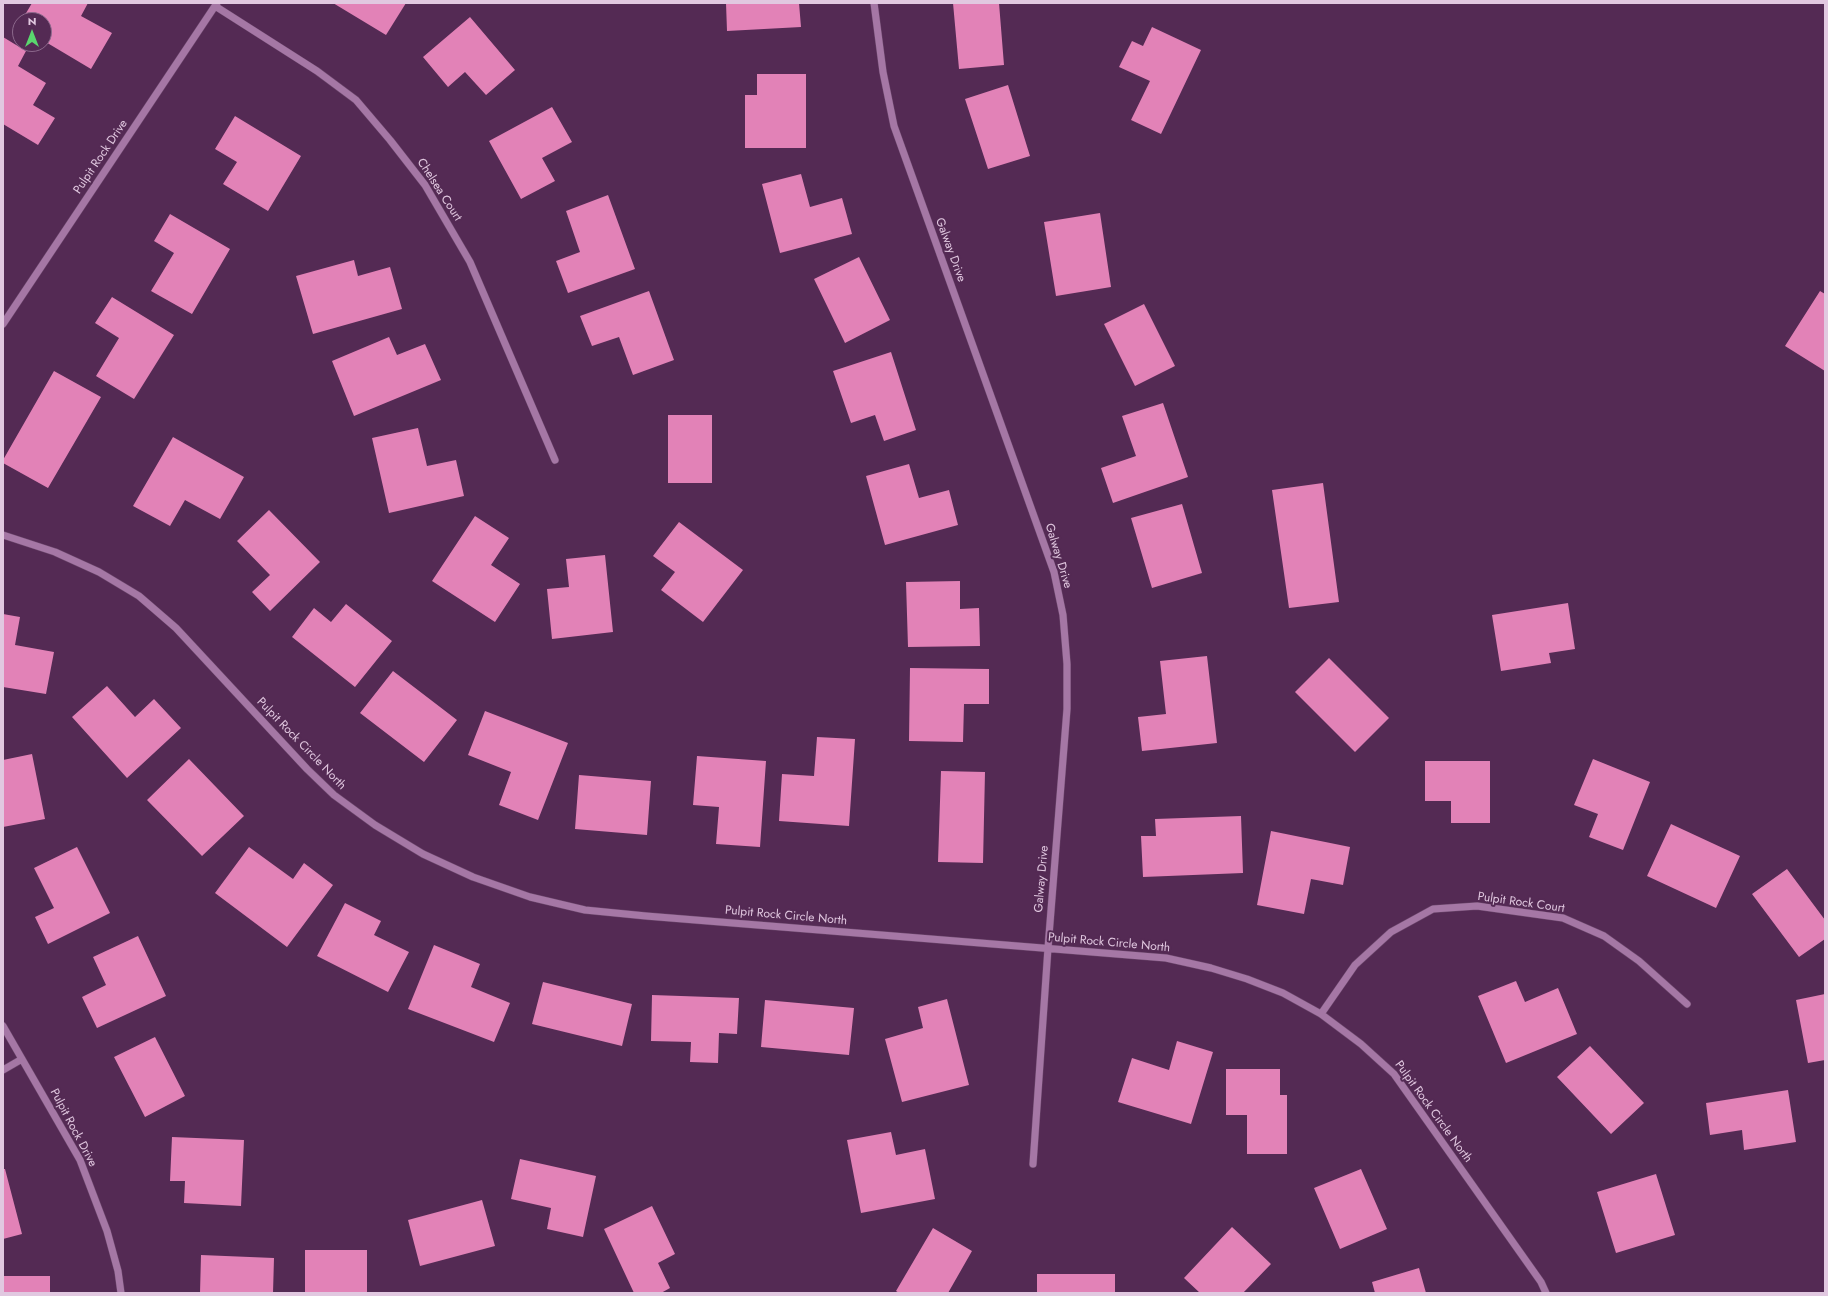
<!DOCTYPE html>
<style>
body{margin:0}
#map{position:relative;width:1828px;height:1296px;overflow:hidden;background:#542a54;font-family:Jost,sans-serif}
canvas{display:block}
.frame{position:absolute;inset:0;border:4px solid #e1c8e0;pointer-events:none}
.north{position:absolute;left:12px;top:12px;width:40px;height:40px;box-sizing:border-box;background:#542a54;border:1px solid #8c698c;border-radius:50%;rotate:0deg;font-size:11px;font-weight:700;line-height:16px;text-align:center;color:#e1c8e0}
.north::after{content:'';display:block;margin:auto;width:14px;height:18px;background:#5ad56e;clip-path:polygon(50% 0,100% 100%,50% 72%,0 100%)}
</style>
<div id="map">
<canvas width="1828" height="1296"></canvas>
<div class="frame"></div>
<div class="north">N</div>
</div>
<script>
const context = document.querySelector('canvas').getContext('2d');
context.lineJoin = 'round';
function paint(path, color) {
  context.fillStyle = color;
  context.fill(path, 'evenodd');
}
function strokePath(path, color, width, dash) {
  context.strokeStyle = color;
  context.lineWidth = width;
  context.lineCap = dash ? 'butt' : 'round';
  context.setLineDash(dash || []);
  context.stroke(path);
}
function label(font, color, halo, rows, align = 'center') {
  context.font = font + ' Jost,sans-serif';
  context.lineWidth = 4;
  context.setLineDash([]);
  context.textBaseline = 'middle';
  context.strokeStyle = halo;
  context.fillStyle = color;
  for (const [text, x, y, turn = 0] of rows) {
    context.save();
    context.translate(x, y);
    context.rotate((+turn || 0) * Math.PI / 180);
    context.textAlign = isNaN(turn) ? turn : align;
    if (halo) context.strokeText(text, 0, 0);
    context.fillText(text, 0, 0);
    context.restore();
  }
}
paint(new Path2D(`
 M32 3H88L81 16 112 33 91 69 44 41V20H22Z
 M333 3H406L386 35Z
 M726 3H799L801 27 727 31Z
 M953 3H999L1004 65 959 69Z
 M470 17 515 70 486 95 465 72 448 87 423 57Z
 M1152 27 1201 50 1161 134 1131 120 1150 81 1119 67 1132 41 1143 46Z
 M3 37 26 51 18 66 46 83 33 105 55 118 38 145 3 124Z
 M757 74H806V148H745V95H757Z
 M1008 85 1030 156 988 169 965 99Z
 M552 107 572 142 542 158 555 181 521 199 489 141Z
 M235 116 301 156 268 211 223 184 237 162 215 149Z
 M801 174 810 207 842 198 852 234 780 253 762 184Z
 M608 195 635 269 568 293 556 261 580 252 566 211Z
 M1100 213 1111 287 1056 296 1044 222Z
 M170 214 230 249 192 314 151 291 174 253 154 241Z
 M859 257 890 320 845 343 814 279Z
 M354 260 358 276 390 267 402 309 313 334 296 276Z
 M649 291 674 360 633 375 619 337 592 346 580 316Z
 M1820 291 1825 294V371L1785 346Z
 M112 297 174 335 134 399 96 376 119 338 95 323Z
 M1144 304 1175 366 1135 386 1104 324Z
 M389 337 397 355 425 344 441 380 354 416 332 361Z
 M891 352 916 430 884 441 875 415 851 423 833 371Z
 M54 371 101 397 48 488 3 463V460Z
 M1163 403 1188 477 1113 503 1101 468 1136 456 1122 416Z
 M668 415H712V483H668Z
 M418 428 427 466 456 460 464 496 389 513 372 438Z
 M173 437 244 477 220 519 185 500 170 526 133 506Z
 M909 464 919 498 949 490 958 525 885 545 866 476Z
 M1323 483 1339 602 1289 608 1272 490Z
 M1182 504 1202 573 1152 588 1131 518Z
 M269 510 320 562 270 611 252 592 270 575 237 541Z
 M475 516 509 538 491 565 520 584 495 622 432 581Z
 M679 522 743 570 703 622 661 590 675 572 653 556Z
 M605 555 613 632 552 639 547 589 569 587 566 559Z
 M960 581V609L979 608 980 646 908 647 906 582Z
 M1568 603 1575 649 1549 653 1551 663 1501 671 1492 615Z
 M346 604 392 641 355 687 292 637 314 608 331 622Z
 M3 614 20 617 15 645 54 652 46 694 3 687Z
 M1207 656 1217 743 1142 751 1138 717 1166 714 1160 661Z
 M1329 658 1389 718 1355 752 1295 692Z
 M910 668 989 669V704H964L963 742 909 741Z
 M393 671 457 720 424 762 360 713Z
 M107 686 135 717 154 699 181 728 127 778 72 717Z
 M485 711 568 743 538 820 499 805 511 772 468 755Z
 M817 737 855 739 849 826 779 821 782 774 814 776Z
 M32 754 45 819 3 827V760Z
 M697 756 766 761 760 847 716 844 719 807 693 805Z
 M189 759 244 816 202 856 147 800Z
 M1593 759 1650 782 1623 850 1589 837 1598 814 1574 805Z
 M1425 761H1490V823H1451V801H1425Z
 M941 771 985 772 983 863 938 862Z
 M579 775 651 781 647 835 575 829Z
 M1241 816 1243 873 1143 877 1141 836H1156L1155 819Z
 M1671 824 1740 856 1716 908 1647 876Z
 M1271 831 1350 847 1343 885 1311 879 1304 914 1257 905Z
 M77 847 110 913 48 944 35 917 54 908 34 868Z
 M249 847 293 879 304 863 333 885 287 947 215 893Z
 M1787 869 1825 920V939L1799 957 1752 894Z
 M345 903 381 921 374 935 409 952 388 992 317 956Z
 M138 936 166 996 97 1028 82 997 106 985 93 957Z
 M434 945 480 964 471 987 510 1003 494 1042 408 1009Z
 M1516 981 1525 1002 1558 988 1577 1034 1506 1063 1478 996Z
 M543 982 632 1004 622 1046 532 1024Z
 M1825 994V1060L1808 1063 1796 1000Z
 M652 995 739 998 737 1034 719 1033 718 1063 690 1062 691 1042 651 1041Z
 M947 999 969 1085 902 1102 885 1039 923 1028 918 1007Z
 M765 1000 854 1008 849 1055 761 1047Z
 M155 1037 185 1096 145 1117 114 1057Z
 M1177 1041 1213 1052 1191 1124 1118 1102 1132 1058 1169 1070Z
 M1590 1046 1644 1103 1611 1134 1557 1077Z
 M1226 1069H1280V1095H1287V1154H1247V1115H1226Z
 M1788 1090 1796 1142 1744 1150 1742 1130 1710 1135 1706 1103Z
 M891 1132 896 1155 925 1149 935 1199 861 1213 847 1140Z
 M172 1137 244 1140 241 1206 184 1203 185 1181H170Z
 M520 1159 596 1176 583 1237 547 1229 551 1208 511 1199Z
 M3 1169H5L22 1234 3 1239Z
 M1361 1169 1387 1229 1340 1249 1314 1188Z
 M1656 1174 1675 1235 1616 1253 1597 1192Z
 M482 1200 495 1246 420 1266 408 1220Z
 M652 1206 675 1254 658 1263 670 1288 661 1293H634L604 1229Z
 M1232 1227 1271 1264 1243 1293H1200L1184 1278Z
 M933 1228 972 1251 948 1293H899L896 1291Z
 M305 1250H367V1293H305Z
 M201 1255 274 1258 273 1293H200Z
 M1419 1268 1426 1293H1375L1372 1282Z
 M1037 1274H1115V1293H1037Z
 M3 1276H50V1293H3Z`), '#e282b7');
const minor = new Path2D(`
 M874 3 883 72 894 126 1054 572 1063 615 1067 664V709L1048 948 1033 1164
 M215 6 317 71 356 100 390 140 425 185 470 262 555 460
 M3 324 217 3
 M3 535 55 552 99 572 139 596 176 628 307 769 334 795 375 825 423 854 473 877 530 897 585 910 646 916 1166 958 1211 968 1247 979 1283 993 1321 1014 1361 1044 1394 1074 1541 1282 1546 1293
 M1321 1014 1355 965 1391 932 1433 909 1477 906 1563 918 1604 936 1639 961 1687 1004
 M3 1026 80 1160 107 1231 118 1271 121 1293
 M3 1070 22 1059`);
strokePath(minor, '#6b476b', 8);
strokePath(minor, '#a577a5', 7);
label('12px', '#e1c8e0', '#542a54', [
 ["Pulpit Rock Drive",101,157,-56],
 ["Chelsea Court",439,190,57],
 ["Galway Drive",950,250,70],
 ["Galway Drive",1058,556,73],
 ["Pulpit Rock Circle North",301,744,46],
 ["Galway Drive",1042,879,-85],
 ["Pulpit Rock Court",1521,903,8],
 ["Pulpit Rock Circle North",786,916,5],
 ["Pulpit Rock Circle North",1109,943,5],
 ["Pulpit Rock Circle North",1433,1112,54],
 ["Pulpit Rock Drive",73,1128,62]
]);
</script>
